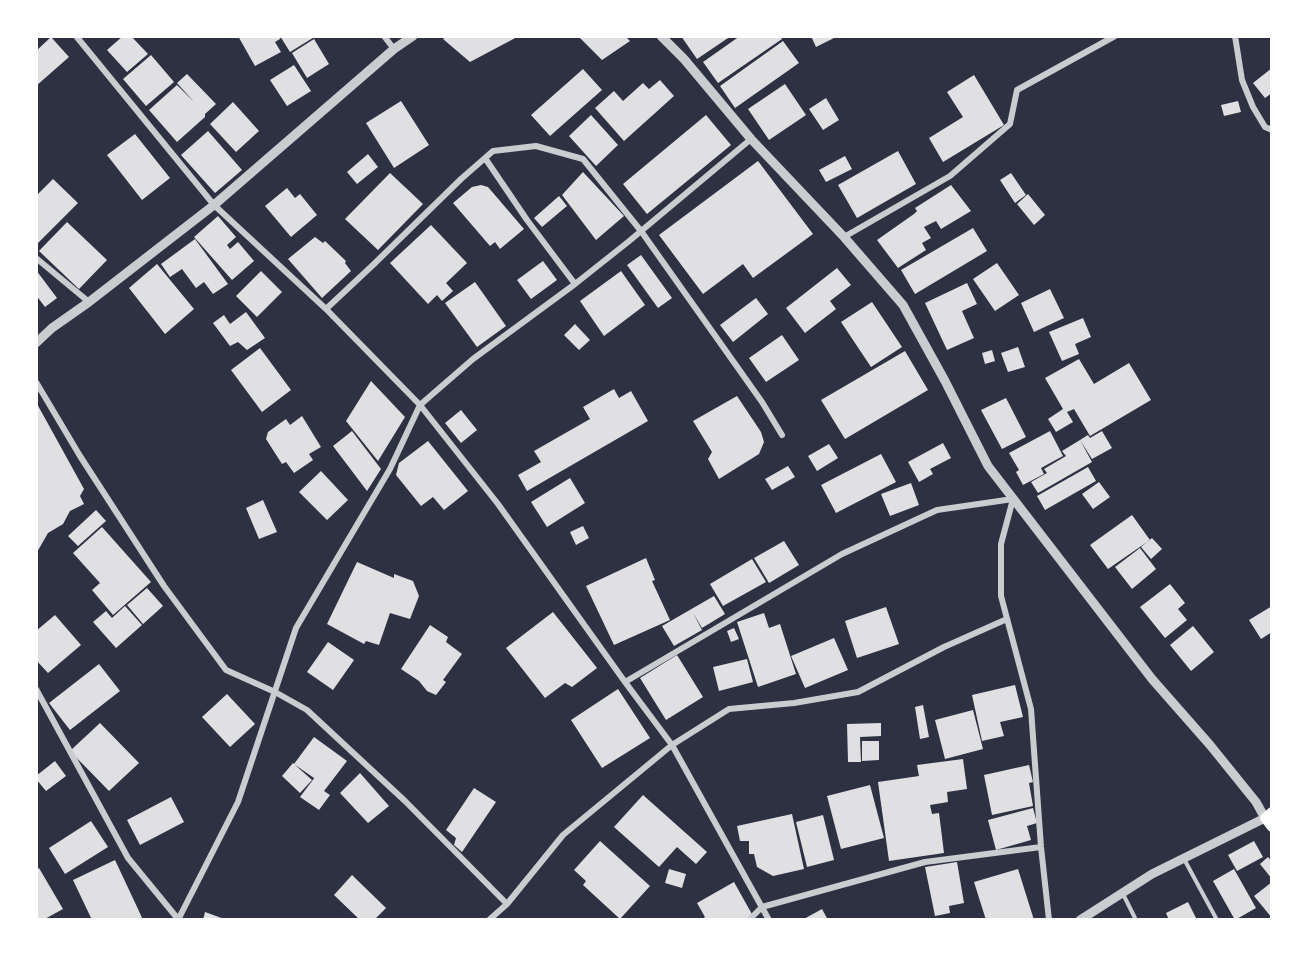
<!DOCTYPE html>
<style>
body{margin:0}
#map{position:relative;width:1308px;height:956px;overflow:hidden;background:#2d3142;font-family:"DejaVu Sans",sans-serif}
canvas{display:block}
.frame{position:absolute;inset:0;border:38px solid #fff;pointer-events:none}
</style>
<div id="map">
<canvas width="1308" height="956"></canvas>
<div class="frame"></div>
</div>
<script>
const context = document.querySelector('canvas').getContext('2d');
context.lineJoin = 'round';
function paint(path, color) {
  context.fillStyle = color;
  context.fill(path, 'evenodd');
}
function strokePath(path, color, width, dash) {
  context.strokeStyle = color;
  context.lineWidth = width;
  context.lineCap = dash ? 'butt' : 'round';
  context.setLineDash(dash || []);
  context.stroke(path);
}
paint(new Path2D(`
 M123 36H131L148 54 127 72 107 50Z
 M238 36H279L280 39 275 42 281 52 255 66Z
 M280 36H316L290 52Z
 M448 36H519L470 62 443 39Z
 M578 36H625L630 41 602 60Z
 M681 36H731L697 59Z
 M740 36H780L782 39 718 83 703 62Z
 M811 36H838L816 47Z
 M51 37 69 57 36 86V51Z
 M314 39 329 64 307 78 292 53Z
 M783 41 799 63 735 108 720 86Z
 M151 55 174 82 146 106 123 79Z
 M294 65 311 91 287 106 270 80Z
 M1272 68V93L1265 98 1253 83Z
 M583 69 602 90 550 136 531 115Z
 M187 74 216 104 205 114V117L177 142 149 110 177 85 194 102 177 83Z
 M974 75 1004 125 943 162 929 138 963 117 947 92Z
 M660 80 674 96 624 141 595 108 614 91 623 101 643 83 649 89Z
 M785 84 806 115 769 140 748 109Z
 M826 98 839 120 823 130 809 109Z
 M401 101 429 145 394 168 366 123Z
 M1238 101 1241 112 1224 116 1221 105Z
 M233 102 259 131 236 152 210 124Z
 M591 115 618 145 596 166 569 136Z
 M706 115 731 145 647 214 623 184Z
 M208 131 242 170 215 193 181 155Z
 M135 134 170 178 142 200 107 155Z
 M898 151 916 184 857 218 838 185Z
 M368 154 378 167 357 184 347 172Z
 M845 156 852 169 826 182 819 170Z
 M758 161 813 234 753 278 743 264 703 294 659 235Z
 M583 172 624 216 596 240 562 195Z
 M390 173 423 204 378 250 345 219Z
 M1011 173 1026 195 1015 203 1000 180Z
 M53 179 78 203 38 243 36 241V196Z
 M481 185 488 187 524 229 500 249 495 242 490 246 453 203 472 187Z
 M951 185 971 211 941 229 936 221 924 227 931 238 922 243 926 250 898 268 877 240 914 214 917 211 915 208Z
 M287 188 295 198 300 194 317 215 291 237 265 206Z
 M1028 194 1045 215 1034 225 1017 204Z
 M559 196 567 206 542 227 534 218Z
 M218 216 236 237 227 245 230 249 238 242 254 261 232 280 194 237Z
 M67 222 107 260 79 289 39 251Z
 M431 225 467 263 446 283 453 291 442 301 437 295 428 304 390 263Z
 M973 228 987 251 915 294 901 270Z
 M315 237 323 243 325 241 346 261 345 263 351 271 322 298 288 259Z
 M195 239 228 284 213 294 204 282 196 288 182 269 170 277 161 264Z
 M641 255 672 298 658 308 627 265Z
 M543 261 557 280 531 299 517 280Z
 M997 263 1019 295 995 311 973 279Z
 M157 264 194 309 165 334 129 288Z
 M837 268 851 285 830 301 836 309 805 333 786 308Z
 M36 270 57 298 45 307 36 295Z
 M261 271 282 292 257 317 236 296Z
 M621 271 645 305 604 336 580 301Z
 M475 282 506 326 477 347 445 303Z
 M967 283 977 304 962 311 974 338 947 350 925 303Z
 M1050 289 1064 318 1034 332 1021 303Z
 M756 298 768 314 733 342 720 325Z
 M872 302 902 347 871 367 841 322Z
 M246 312 265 338 247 350 238 342 230 346 213 323 224 315 230 324Z
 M1083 318 1091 337 1075 344 1079 354 1062 361 1049 332Z
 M575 324 590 340 579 350 564 335Z
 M782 335 799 360 766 382 749 358Z
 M1018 347 1025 367 1008 372 1001 353Z
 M260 348 291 390 262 412 231 370Z
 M992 350 995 361 985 364 982 353Z
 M905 351 928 390 845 439 821 400Z
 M1079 359 1094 384 1129 363 1151 400 1090 436 1074 409 1067 412 1073 422 1056 432 1048 419 1063 409 1045 378Z
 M371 381 405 417 378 461 346 421Z
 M614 389 619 398 631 391 648 421 527 491 518 475 541 462 534 451 590 419 583 407Z
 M737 396 761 432 764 442 759 454 719 479 708 459 712 452 693 421Z
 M1006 398 1026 437 1002 449 981 410Z
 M36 402 84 489 80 496 84 504 70 511 63 524 48 533 36 554Z
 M461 410 477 430 461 443 445 423Z
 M302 416 321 447 309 454 313 460 294 473 286 462 282 464 266 439 268 432 286 419 290 425Z
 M352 431 381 469 367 491 333 446Z
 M1050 431 1063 456 1041 468 1044 474 1023 485 1016 472 1019 470 1009 453Z
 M1102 431 1112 448 1092 459 1080 440 1088 435 1090 438Z
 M1080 440 1092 462 1038 493 1031 482 1047 473 1044 469 1066 456 1062 451Z
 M428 441 468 491 444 510 433 497 421 506 396 475 399 463Z
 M943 443 951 458 930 469 933 474 919 482 908 462Z
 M829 444 838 458 817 471 808 456Z
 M881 454 896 482 836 513 821 485Z
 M788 466 795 477 772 490 765 479Z
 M1088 467 1096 481 1045 510 1037 496Z
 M321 471 348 500 327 520 299 492Z
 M570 478 585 503 547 527 531 502Z
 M1099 482 1110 497 1093 509 1082 494Z
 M911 483 919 505 890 516 881 494Z
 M263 500 277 532 259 539 246 508Z
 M96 510 106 521 78 546 68 536Z
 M1132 515 1150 540 1108 569 1090 545Z
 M583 526 589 538 576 545 570 532Z
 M102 527 151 582 113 615 92 590 100 583 73 553Z
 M1152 538 1162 549 1151 559 1141 547Z
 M784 541 799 565 769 583 754 558Z
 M1140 548 1156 569 1132 589 1115 567Z
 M646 558 655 580 652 581 670 620 614 645 586 586Z
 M752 559 766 582 723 606 710 584Z
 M357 562 394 578V574L413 581 419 596 410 619 390 613 379 645 366 641 364 644 327 624Z
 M1170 584 1185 603 1178 609 1187 620 1165 638 1140 607Z
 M147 588 163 606 143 624 127 605Z
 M714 596 725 614 702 628 693 613 702 630 674 646 662 626Z
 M125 606 142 625 116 648 93 622 106 611 112 618Z
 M1272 606V632L1261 639 1249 620Z
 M886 607 899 644 857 658 845 621Z
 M553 612 597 668 572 687 565 683 545 698 506 648Z
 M764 613 769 628 780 624 796 674 758 687 737 622Z
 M55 615 81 645 48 673 36 660V631Z
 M430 625 448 637 446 642 462 654 443 680 446 682 436 695 427 691 419 681 401 669Z
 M1193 626 1214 652 1191 671 1170 645Z
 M734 628 739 639 731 642 727 631Z
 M834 638 848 670 805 688 791 656Z
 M328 642 354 660 333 690 307 672Z
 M677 655 703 697 666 720 640 678Z
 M747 659 753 682 719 691 713 667Z
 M99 664 120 691 70 730 49 703Z
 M1015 685 1023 717 1000 722 1004 736 982 741 972 695Z
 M618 689 650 738 602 768 571 720Z
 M227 694 255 724 230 747 202 717Z
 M923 705 929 737 920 739 915 707Z
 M973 710 983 749 945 759 935 720Z
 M100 723 139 763 109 791 70 751Z
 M881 723V736L860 737 861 762H848L847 724Z
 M314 737 347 761 324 791 330 795 319 810 300 797 315 777 314 778 294 764Z
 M862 741H879V760L862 761Z
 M963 759 967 789 947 792 948 802 930 805 932 814 939 813 944 853 889 861 878 782 919 776 917 765Z
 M55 761 66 776 46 791 36 779V776Z
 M293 763 312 780 300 793 282 776Z
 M1029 765 1033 782 1029 783 1033 806 992 815 984 775Z
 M360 773 389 806 368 823 340 793Z
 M870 785 884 838 841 849 827 796Z
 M474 788 496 802 462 852 454 845 456 838 446 830Z
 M643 795 707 852 696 864 677 847 659 867 614 827Z
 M171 797 184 822 140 845 127 820Z
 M1033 808 1037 823 1027 826 1031 840 996 850 988 820Z
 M792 814 804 869 773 876 757 867 754 854H749V841H740L737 826Z
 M823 815 834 860 807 867 796 822Z
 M91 821 108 847 65 874 49 848Z
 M600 841 650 886 620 919 583 885 586 881 574 870Z
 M1254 841 1263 857 1237 871 1228 855Z
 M1268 857 1272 862V879L1260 864Z
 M115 860 138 909 143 920H92L73 880Z
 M957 862 964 903 949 906 950 913 935 916 925 867Z
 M39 868 63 909 43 920H36V870Z
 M669 869 686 874 682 888 665 883Z
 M1018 869 1034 920H986L974 882Z
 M1234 869 1256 908 1235 920 1213 881Z
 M352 875 386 908 374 920H360L334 895Z
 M734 882 753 916 745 920H701L705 917 697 903Z
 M1272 882V918L1254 896Z
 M1188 902 1197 920H1169L1166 913Z
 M822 909 828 920H802Z
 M205 912 227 920H203Z`), '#e0e0e3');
strokePath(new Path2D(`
 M1184 859 1217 920
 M1123 894 1136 920`), '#caccd0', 4);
strokePath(new Path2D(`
 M76 36 214 205 326 309 420 405 498 504 625 682 672 745 769 920
 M384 36 394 49
 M1235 36 1242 80 1253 107 1265 127 1272 130
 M485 158 527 220 575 284
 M844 237 950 176 1010 124 1017 90 1115 36
 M36 258 89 302
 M326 309 374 264 461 179 493 151 536 146 583 159 641 231 762 402 782 435
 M36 382 80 456 164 586 226 670 275 692 307 710 405 801 507 904
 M625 682 842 554 937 510 1013 499 1001 544V596L1031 709 1041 847 1049 920
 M36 689 128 858 178 919
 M178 920 238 802 296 628 390 469 420 405 473 359 575 284 628 242 751 139
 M489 920 507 904 563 835 672 745 729 709 794 703 858 692 944 647 1007 619
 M749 920 762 907 925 862 1041 847`), '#caccd0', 6);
strokePath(new Path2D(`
 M661 36 684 59 751 139 844 237 903 305 945 381 988 466 1152 679 1210 745 1256 802 1265 818 1152 874 1080 920
 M36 343 52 328 89 302 214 205 394 49 413 36`), '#caccd0', 9);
strokePath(new Path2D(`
 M1272 812 1265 818 1272 827`), '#fff', 10);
</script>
